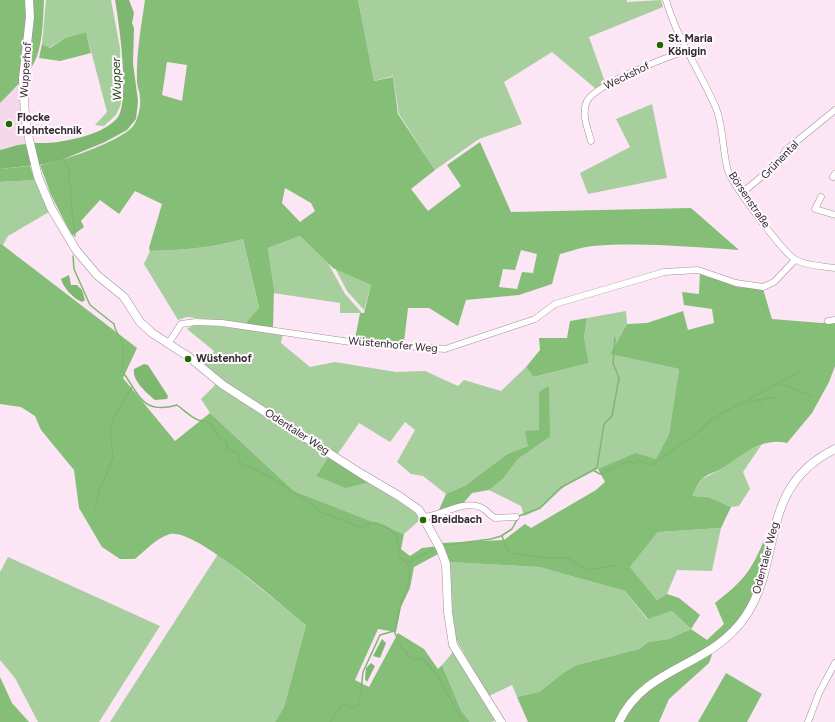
<!DOCTYPE html>
<meta charset="utf-8">
<style>
body{margin:0}
canvas{display:block;background:#fce5f4}
</style>
<canvas width="835" height="722"></canvas>
<script>
const context = document.querySelector('canvas').getContext('2d');
context.lineJoin = 'round';
function paint(path, color) {
  context.fillStyle = color;
  context.fill(path, 'evenodd');
}
function strokePath(path, color, width, dash) {
  context.strokeStyle = color;
  context.lineWidth = width;
  context.lineCap = dash ? 'butt' : 'round';
  context.setLineDash(dash || []);
  context.stroke(path);
}
function label(font, color, halo, rows, align = 'center') {
  context.font = font + ' Figtree,sans-serif';
  context.lineWidth = 4;
  context.setLineDash([]);
  context.textBaseline = 'middle';
  context.strokeStyle = halo;
  context.fillStyle = color;
  for (const [text, x, y, turn = 0] of rows) {
    context.save();
    context.translate(x, y);
    context.rotate((+turn || 0) * Math.PI / 180);
    context.textAlign = isNaN(turn) ? turn : align;
    if (halo) context.strokeText(text, 0, 0);
    context.fillText(text, 0, 0);
    context.restore();
  }
}
paint(new Path2D(`
 M18 85 25 144 0 150V103Z`), '#f4d7e9');
paint(new Path2D(`
 M46 0H111L120 48 121 104 116 115 104 126 95 125 107 112 86 32 65 38 49 48 42 44Z
 M358 0H627V2L661 0 663 7 589 37 605 82 596 89 552 52 504 82 522 124 479 139 435 170 399 114 393 76 374 81Z
 M652 104 667 178 588 194 580 173 630 147 616 119Z
 M35 180 49 212 8 236 3 245 0 243V182Z
 M300 236 328 263 345 294 362 313H340V303L273 293 274 289 268 248Z
 M243 239 259 309 245 324 187 317 178 320 144 264 150 251C181 250 213 248 243 239Z
 M335 268 371 285 364 310 347 291Z
 M626 311 627 324 610 354 679 369 669 434 656 460 598 469 565 486 540 509 524 516 521 506 489 490 503 479 518 459 550 437 539 392V430L528 446 507 454 466 485 446 494 423 476 411 474 397 462 415 430 405 422 390 442 359 423 337 455 221 379 204 364 214 351 187 329 195 324 283 333 281 343 310 367 335 362 396 372 425 371 458 386 464 380 501 391 526 367 535 377 589 363 584 337 587 318Z
 M216 384 329 456 316 476 369 482 413 511 421 519 404 534 294 491 210 413 201 399Z
 M762 444 743 472 750 489 739 506 731 507 708 497 691 496 702 479 722 469 741 454Z
 M721 528 712 571 677 570 667 594 657 600 630 567 658 532Z
 M218 554 306 625 284 707 275 722H110Z
 M8 557 160 626 99 722H38L15 678 0 660V572Z
 M449 562 539 567 625 591 647 619 672 611 691 629 669 639 648 642 639 649 577 665 563 673 539 692 517 697 512 685 489 696 454 636Z
 M453 652 497 720 491 722H470L461 710 442 665Z`), '#a7cf9e');
paint(new Path2D(`
 M0 0H44C43 18 43 39 37 56 31 73 12 91 0 103Z
 M145 0H358L374 81 393 77 398 114 435 170 411 189 428 211 461 186 447 165 480 142 511 212 691 208 739 250C691 247 642 242 593 246 582 247 571 251 560 254L552 284 519 295 466 300 458 326 429 308H408L404 342 355 339 360 313H364L371 285 333 268 300 236 268 248 274 289 273 328 245 324 259 308 243 239C213 248 181 250 150 251L149 248 162 204 135 191 119 214 100 200 81 221 84 227 72 236 51 195 40 165C58 163 129 139 135 123 139 115 141 105 140 97 140 92 137 87 137 82 136 55 141 27 145 0ZM167 62 187 65 182 101 162 95ZM285 188 311 203 315 211 300 222 282 203ZM521 250 537 254 533 273 522 272 517 289 499 287 503 269 515 270Z
 M86 32 91 53 60 61 39 58 42 44 50 48 65 38Z
 M30 166 35 180 0 182V169Z
 M0 243 137 348 123 378 175 441 210 413 294 491 404 534 401 549 410 556 422 548 438 546 440 553 414 567 410 588 401 607 396 632 378 629 355 680 369 687 398 633 424 649 438 669 442 665 461 710 470 722H275L284 707 306 625C283 607 196 528 170 534 156 538 145 551 135 559H120L102 547 79 508 74 470 41 430 35 416 21 407 0 404Z
 M700 271 737 287 763 289 772 319 821 323 835 322V366L829 382 812 413 787 443C761 437 743 455 723 468 717 472 706 474 701 480 698 484 695 490 692 496L708 497 731 507 721 528 658 532 630 567 657 600 667 594 679 598 700 615 691 629 707 640 724 624 715 603C743 581 751 572 764 540H768L751 602 741 620 710 647 712 655 709 663 669 699 659 722H528L517 697 539 692 563 673 577 665 639 649 648 642 669 639 691 629 672 611 648 619 625 591 539 567 449 562 441 543 504 540 525 524 531 528 596 490 605 482 598 469 636 453 656 459 669 434 679 369 610 354 627 324 647 323 683 311 688 330 714 323 712 309 684 305 682 292 699 294Z
 M587 318 584 337 589 363 534 377 526 367 540 350 539 338H567L570 321Z
 M549 386 550 437 518 459 503 479 489 490 472 493 460 507 438 512 446 494 466 485 507 454 528 446 525 431 539 430V392Z
 M329 456 369 482 346 488 316 476Z
 M726 673 762 694 747 722H698Z
 M0 677 12 703 29 722H0Z`), '#85be76');
paint(new Path2D(`
 M115 0H129L134 13 132 23 134 28 133 63 138 101 136 119 127 130 105 142 59 161 45 164 0 169V150C9 148 18 144 27 144 38 142 51 144 63 141 81 138 106 132 118 117 130 100 119 22 115 0Z
 M69 275 71 285H77L82 290 85 300 82 302C73 298 64 289 61 279Z
 M144 364 148 365 168 396 167 399 155 400C147 393 132 381 134 369Z
 M382 639 386 643 380 658 373 656Z
 M371 663 375 666 367 682 365 679 366 668Z`), '#7eb870');
strokePath(new Path2D(`
 M64 159 70 173 68 182 72 187 70 192 75 236
 M73 256 74 269 90 305 114 324C115 332 119 334 122 342 126 352 122 361 122 371 140 395 142 415 177 405 184 410 190 417 198 420 201 421 205 420 208 422 216 427 216 440 226 442L228 445 226 448 239 454 238 462 274 479 307 501 321 512 360 527C365 527 368 524 372 523 376 522 381 525 384 526 400 533 398 541 399 557L407 563C414 578 405 590 401 603 398 613 398 622 394 631L380 635 363 672 360 699 357 706 352 708 343 703 330 722
 M779 383 798 372
 M755 400 763 403
 M739 403 741 405C755 402 759 397 775 398
 M594 469 597 468 604 424 612 416 619 378 613 363 615 338
 M95 508 99 492 113 458 110 429 115 415 132 387
 M502 536 507 549 511 553 546 558H568L587 570 619 565
 M445 545 491 539 501 536 512 529 519 516 540 508 560 488 593 470 600 474 628 461 634 463 640 461 651 465 696 434 712 419 779 383 812 396
 M407 563 433 549
 M394 631 402 648 413 660 423 658 438 677 463 722`), '#7eb870', 1.5);
const minor = new Path2D(`
 M666 0C677 39 700 71 716 108 724 128 722 150 728 171 733 185 783 253 796 260 807 266 823 266 835 268
 M591 141C588 129 581 114 587 101 596 84 667 57 686 51
 M833 177 835 174
 M742 193 779 162 786 150 835 110
 M821 197 815 209 835 215
 M828 321 835 320
 M168 344 181 324 196 322 222 323 350 342 445 349 535 319 555 304 664 272 698 270 736 283 763 287 774 282 795 260
 M424 517C440 516 463 500 480 507 486 509 489 515 495 518L516 517
 M808 722 819 693 835 663`);
const major = new Path2D(`
 M29 0 30 17 23 79 25 116 29 139 38 177 51 208 76 250 97 275 124 297 140 322 152 333 189 357 223 385 360 473 399 496 419 510 440 548 446 564 448 612 453 645 501 722
 M619 722C645 666 710 668 745 617 784 560 757 487 835 449`);
strokePath(minor, '#a48f9d', 7);
strokePath(major, '#a48f9d', 9);
strokePath(minor, '#fff', 6);
strokePath(major, '#fff', 8);
for (const [x, y, r, color] of [
 [660,45,4,"#216904"],
 [9,124,4,"#216904"],
 [188,359,4,"#216904"],
 [423,520,4,"#216904"]
]) {
  const dot = new Path2D();
  dot.arc(x, y, r, 0, 2 * Math.PI);
  context.fillStyle = color;
  context.fill(dot);
  strokePath(dot, '#fef9fc', 1.5);
}
label('bold 11px', '#342c31', '#fef9fc', [
 ["St. Maria",668,39],
 ["Königin",668,52],
 ["Flocke",17,118],
 ["Hohntechnik",17,131],
 ["Wüstenhof",196,359],
 ["Breidbach",431,520]
], 'left');
label('11px', '#342c31', '#fef9fc', [
 ["Wupperhof",26,70,-86],
 ["Weckshof",627,76,-26],
 ["Grünental",780,160,-46],
 ["Börsenstraße",749,200,56],
 ["Wüstenhofer Weg",393,345,5],
 ["Odentaler Weg",297,432,33],
 ["Odentaler Weg",766,558,-75]
]);
label('italic 12px', '#1d4413', '#fef9fc', [
 ["Wupper",117,79,-92]
]);
</script>
